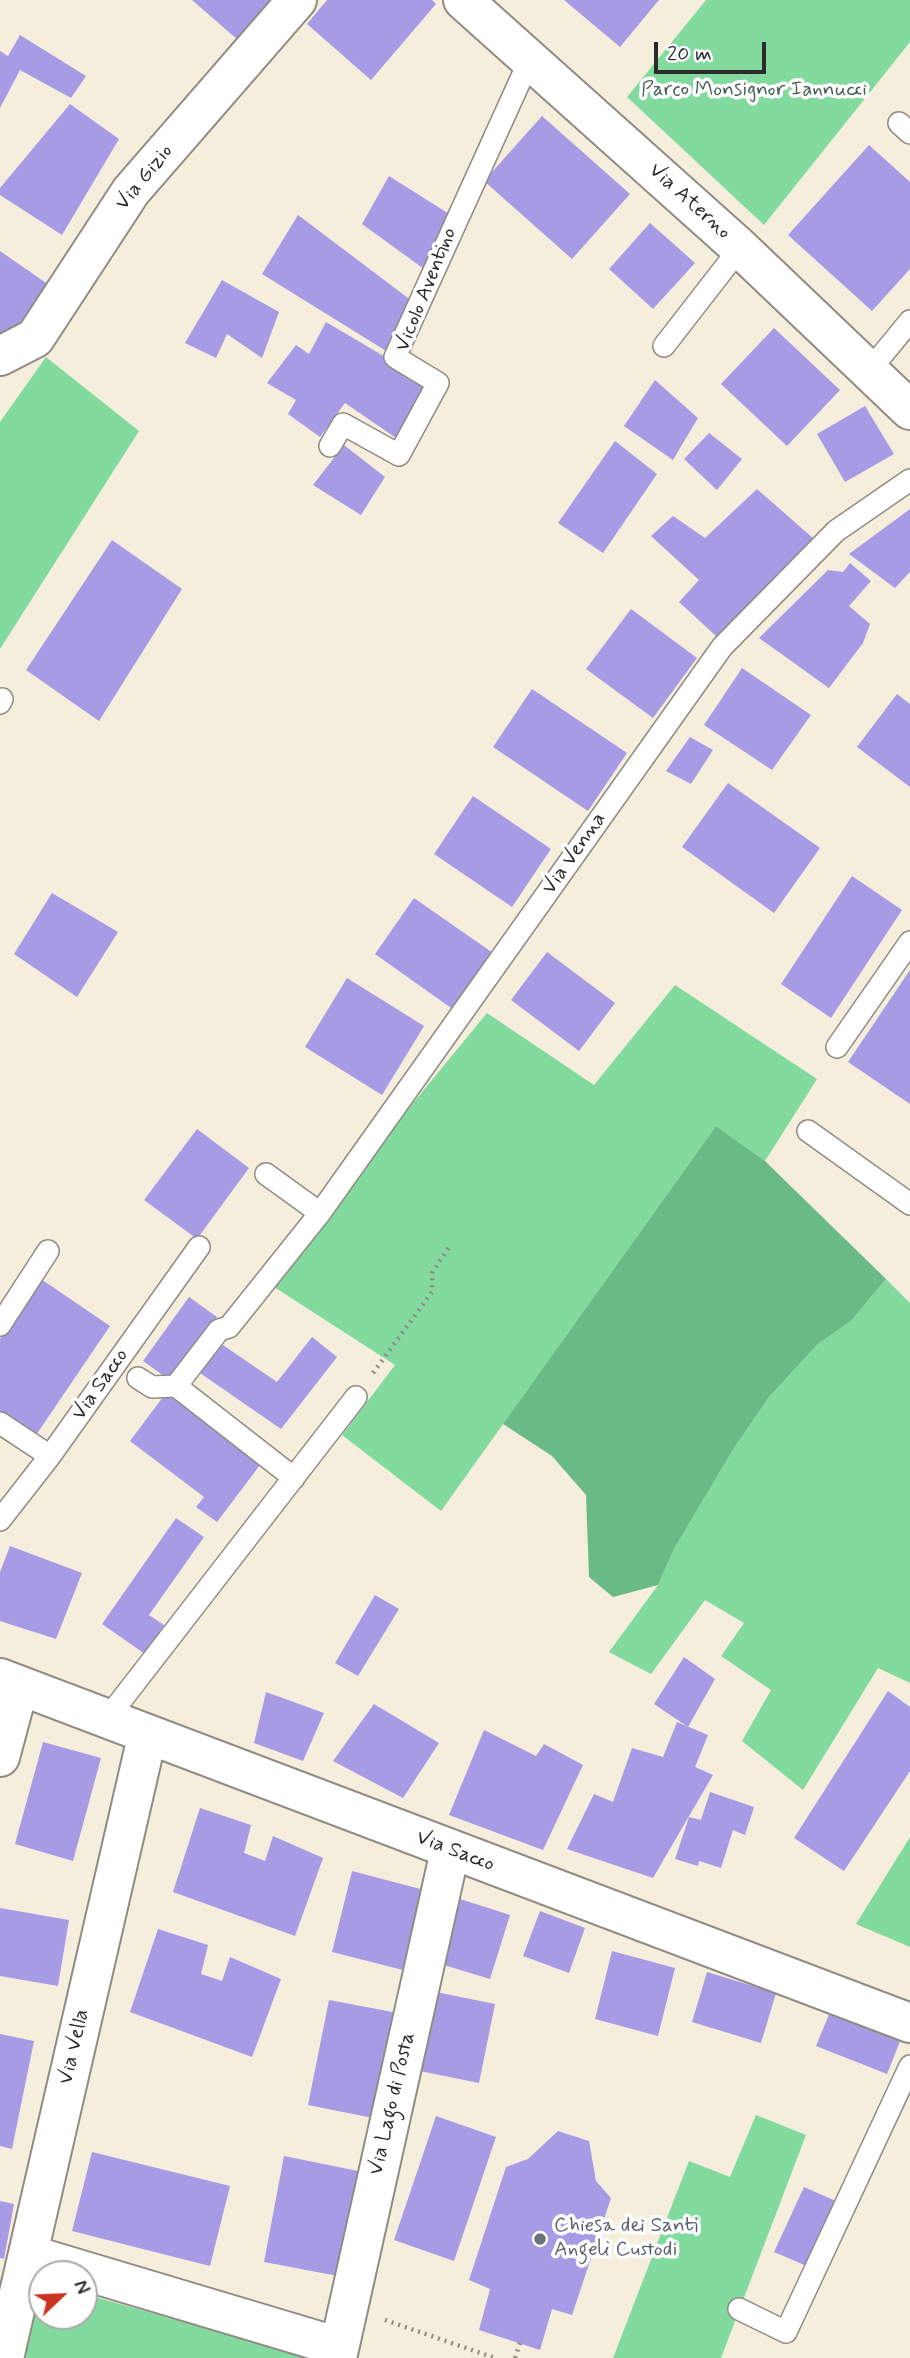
<!DOCTYPE html>
<style>
body{margin:0}
#map{position:relative;width:910px;height:2358px;overflow:hidden;background:#f5eedc;font-family:Mynerve,sans-serif}
canvas{display:block}
.north{position:absolute;left:28px;top:2260px;width:70px;height:70px;box-sizing:border-box;background:#fff;border:2px solid #aaa;border-radius:50%;rotate:67deg;font-size:19px;font-weight:700;line-height:28px;text-align:center;color:#2b2b2b}
.north::after{content:'';display:block;margin:auto;width:24px;height:32px;background:#c8321e;clip-path:polygon(50% 0,100% 100%,50% 72%,0 100%)}
.scale{position:absolute;left:654px;top:42px;width:112px;height:32px;box-sizing:border-box;border:4px solid #2b2b2b;border-top:0;padding-left:9px;font-size:21px;line-height:24px;white-space:nowrap;color:#2b2b2b;-webkit-text-stroke:5px #fff;paint-order:stroke}
</style>
<div id="map">
<canvas width="910" height="2358"></canvas>
<div class="north">N</div>
<div class="scale">20 m</div>
</div>
<script>
const context = document.querySelector('canvas').getContext('2d');
context.lineJoin = 'round';
function paint(path, color) {
  context.fillStyle = color;
  context.fill(path, 'evenodd');
}
function strokePath(path, color, width, dash) {
  context.strokeStyle = color;
  context.lineWidth = width;
  context.lineCap = dash ? 'butt' : 'round';
  context.setLineDash(dash || []);
  context.stroke(path);
}
function label(font, color, halo, rows, align = 'center') {
  context.font = font + ' Mynerve,sans-serif';
  context.lineWidth = 7;
  context.setLineDash([]);
  context.textBaseline = 'middle';
  context.strokeStyle = halo;
  context.fillStyle = color;
  for (const [text, x, y, turn = 0] of rows) {
    context.save();
    context.translate(x, y);
    context.rotate((+turn || 0) * Math.PI / 180);
    context.textAlign = isNaN(turn) ? turn : align;
    if (halo) context.strokeText(text, 0, 0);
    context.fillText(text, 0, 0);
    context.restore();
  }
}
paint(new Path2D(`
 M706 0H910V42L764 225 627 97Z
 M46 357 139 431 0 649V422Z
 M675 985 817 1079 765 1161 716 1126 441 1511 342 1435 395 1365 271 1285 353 1176 487 1013 594 1085Z
 M886 1279 910 1303V1683L878 1668 803 1790 742 1741 771 1690 721 1656 744 1623 705 1600 651 1674 609 1652 658 1585 674 1549 734 1448 769 1397 818 1344 851 1321Z
 M910 1837V1947L856 1924Z
 M756 2115 806 2135 721 2358H613L689 2161 730 2177Z
 M32 2280 42 2283V2316H84V2294L314 2358H15Z`), '#83da9e');
paint(new Path2D(`
 M716 1126 765 1161 886 1279 851 1321 818 1344 769 1397 734 1448 674 1549 658 1585 613 1597 589 1577 586 1495 552 1456 503 1424Z`), '#6aba85');
paint(new Path2D(`
 M192 0H275L238 40Z
 M327 0H432L436 4 371 80 307 24Z
 M564 0H659L620 47Z
 M20 35 86 76 71 98 20 70 0 108V51L8 56Z
 M70 104 119 139 62 235 0 195V188Z
 M542 116 630 194 572 259 484 181Z
 M869 145 910 182V269L872 311 788 235Z
 M389 176 454 217 431 274 362 224Z
 M298 215 412 301 391 354 262 274Z
 M650 223 695 263 653 309 609 269Z
 M0 251 49 285 14 344 0 335Z
 M222 280 279 312 262 358 227 334 216 358 185 343Z
 M326 322 426 381 399 440 345 403 320 437 288 414 296 400 267 383 296 345 309 354Z
 M774 328 840 390 787 446 721 384Z
 M655 380 698 418 673 460 624 426Z
 M865 406 894 454 845 482 817 434Z
 M709 433 742 459 717 490 684 459Z
 M615 441 657 474 603 553 558 523Z
 M344 445 385 477 361 515 313 485Z
 M757 489 814 539 717 637 679 602 699 580 651 536 673 516 705 538Z
 M910 509V572L895 588 849 554Z
 M112 540 182 589 99 721 26 670Z
 M850 563 871 581 849 606 870 624 863 643 829 688 759 638 828 570 843 572Z
 M631 609 697 658 653 718 586 669Z
 M742 668 811 715 772 770 704 725Z
 M532 689 627 753 588 811 493 747Z
 M897 694 910 704V787L857 747Z
 M690 737 713 750 691 784 666 771Z
 M728 783 820 848 774 913 682 847Z
 M473 796 551 849 512 907 434 854Z
 M852 876 902 910 831 1018 781 984Z
 M52 893 118 932 77 997 14 954Z
 M414 898 493 953 454 1010 375 954Z
 M547 952 615 1003 579 1051 511 1000Z
 M910 970V1104L848 1062Z
 M347 978 424 1026 382 1095 305 1047Z
 M197 1129 249 1168 197 1239 144 1200Z
 M41 1279 110 1326 34 1438 0 1415V1339Z
 M189 1297 217 1317 171 1381 143 1361Z
 M312 1337 337 1357 281 1429 200 1373 220 1343 277 1382Z
 M166 1393 260 1465 217 1522 196 1507 204 1497 130 1441Z
 M176 1518 204 1537 149 1615 164 1625 145 1654 102 1624Z
 M10 1546 82 1573 56 1639 0 1621V1572Z
 M375 1595 399 1609 358 1676 335 1663Z
 M684 1657 715 1679 688 1727 654 1704Z
 M888 1691 910 1707V1771L844 1871 794 1838Z
 M266 1692 324 1713 303 1761 254 1743Z
 M374 1704 439 1743 403 1798 333 1761Z
 M677 1722 708 1735 695 1767 713 1775 653 1878 567 1849 594 1794 613 1802 632 1748 663 1757Z
 M484 1730 536 1756 544 1744 583 1765 543 1850 449 1815Z
 M43 1742 101 1758 73 1861 15 1844Z
 M710 1792 754 1807 745 1835 733 1830 721 1868 699 1861 698 1866 675 1859 689 1817 701 1820Z
 M200 1808 251 1825 244 1853 265 1861 273 1836 323 1858 295 1936 173 1892Z
 M352 1871 424 1890 403 1970 332 1952Z
 M454 1897 510 1915 490 1979 434 1962Z
 M0 1908 69 1920 58 1986 0 1976Z
 M540 1911 585 1928 569 1973 523 1956Z
 M158 1929 208 1945 201 1974 222 1981 230 1957 281 1979 252 2057 130 2012Z
 M612 1951 675 1968 658 2036 595 2019Z
 M707 1972 776 1993 761 2043 692 2022Z
 M431 1991 495 2004 479 2083 415 2070Z
 M329 2000 403 2014 383 2120 308 2105Z
 M835 2000 905 2029 887 2074 816 2046Z
 M0 2034 34 2041 12 2149 0 2146Z
 M436 2116 496 2137 454 2261 394 2240Z
 M558 2131 589 2141 596 2181 611 2198 572 2315 552 2309 540 2350 479 2330 490 2289 469 2280 506 2167 528 2159Z
 M92 2152 230 2186 210 2266 72 2231Z
 M284 2156 358 2171 338 2276 264 2262Z
 M804 2187 838 2202 807 2266 774 2252Z
 M0 2201 14 2204 4 2259 0 2258Z`), '#a69be4');
const service = new Path2D(`
 M899 123 910 133
 M664 346 740 248
 M869 371 910 321
 M330 446 343 424 399 455 438 383 395 357 530 59
 M0 703 2 699
 M837 1047 910 942
 M808 1131 910 1204
 M266 1174 320 1213 722 647 836 531 910 480
 M0 1325 48 1251
 M138 1378 152 1387 176 1386 294 1478
 M176 1386 219 1330 229 1327 320 1213
 M0 1423 50 1456
 M0 1520 50 1456 199 1247
 M106 1720 356 1397
 M739 2309 786 2332 910 2066`);
const minor = new Path2D(`
 M0 356 35 338 131 191 297 0
 M0 1678 910 2023
 M0 1757 19 1686
 M28 2254 339 2347
 M4 2358 147 1737
 M337 2358 450 1851`);
const tertiary = new Path2D(`
 M463 0 740 248 910 410`);
strokePath(service, '#908c84', 24);
strokePath(minor, '#908c84', 42);
strokePath(tertiary, '#908c84', 42);
strokePath(new Path2D(`
 M373 1373 432 1292V1273L451 1244
 M385 2320 495 2358
 M515 2358 520 2343`), '#908c84', 4.5, [2, 5]);
strokePath(service, '#fff', 21);
strokePath(minor, '#fff', 38);
strokePath(tertiary, '#fff', 38);
for (const [x, y, r, color] of [
 [540,2239,7,"#6b7280"]
]) {
  const dot = new Path2D();
  dot.arc(x, y, r, 0, 2 * Math.PI);
  context.fillStyle = color;
  context.fill(dot);
  strokePath(dot, '#fff', 2.5);
}
label('21px', '#45604e', '#fff', [
 ["Parco Monsignor Iannucci",754,91]
]);
label('21px', '#2b2b2b', '#fff', [
 ["Via Gizio",145,178,-51],
 ["Via Aterno",689,202,42],
 ["Vicolo Aventino",427,290,-68],
 ["Via Venna",575,854,-55],
 ["Via Sacco",101,1385,-55],
 ["Via Sacco",455,1852,21],
 ["Via Vella",75,2047,-77],
 ["Via Lago di Posta",393,2104,-77]
]);
label('21px', '#5b616d', '#fff', [
 ["Chiesa dei Santi",554,2227],
 ["Angeli Custodi",554,2251]
], 'left');
</script>
